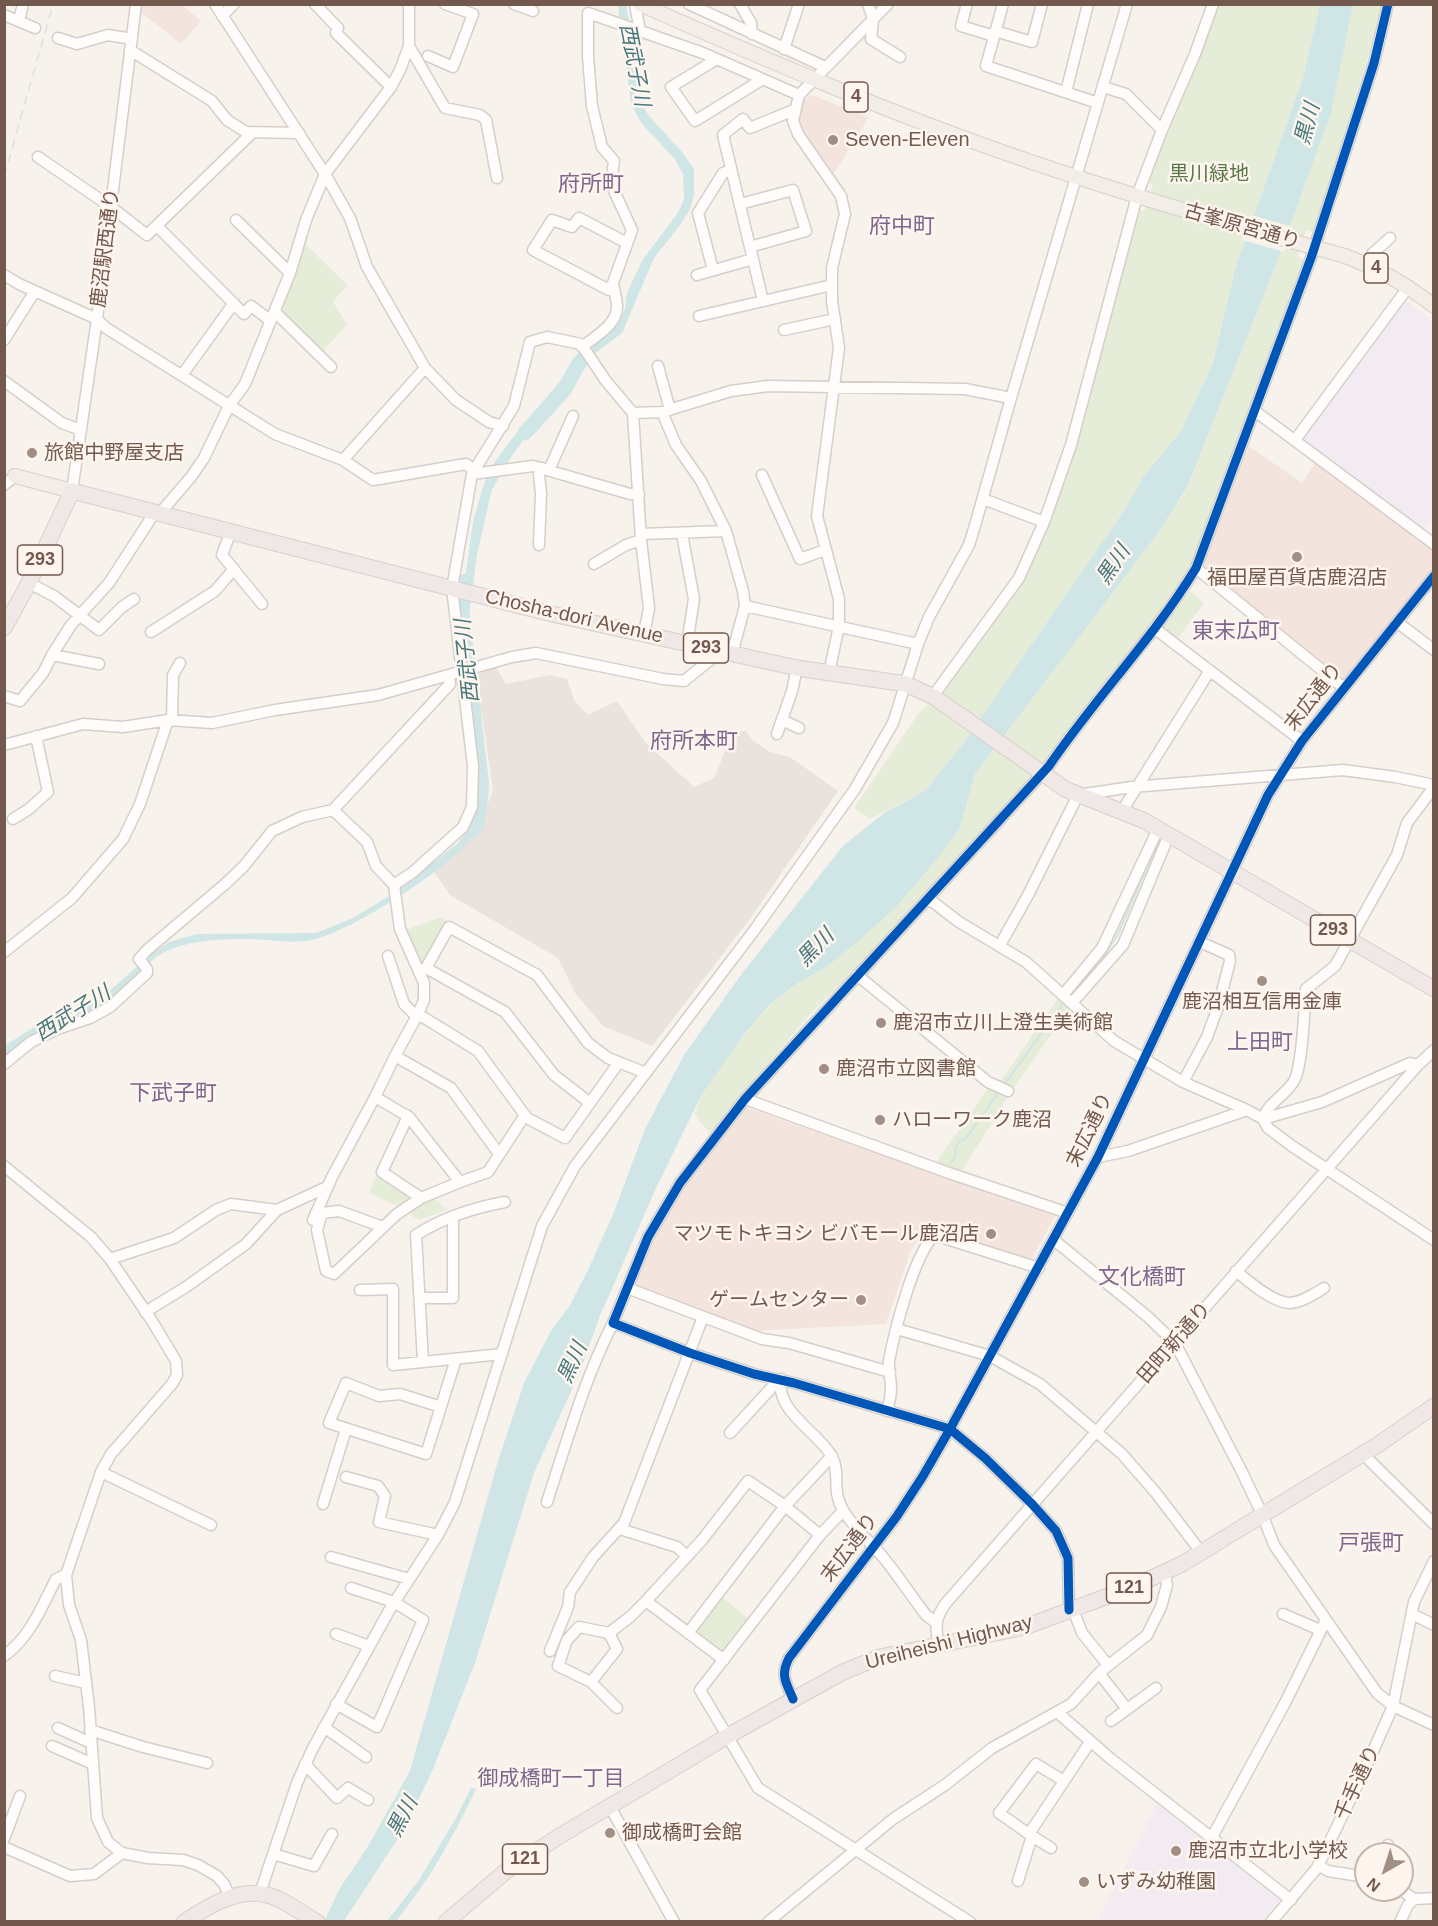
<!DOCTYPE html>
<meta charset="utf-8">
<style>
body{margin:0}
#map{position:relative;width:1438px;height:1926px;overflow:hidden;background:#f7f2ec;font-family:Arial,sans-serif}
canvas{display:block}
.frame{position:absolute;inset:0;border:6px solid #73584e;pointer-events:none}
.north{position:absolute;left:1354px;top:1842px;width:60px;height:60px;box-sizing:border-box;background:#fef6ee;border:2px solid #c6b7ae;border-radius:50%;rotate:219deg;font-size:16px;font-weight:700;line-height:24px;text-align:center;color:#73584e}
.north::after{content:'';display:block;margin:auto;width:21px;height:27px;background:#a18e85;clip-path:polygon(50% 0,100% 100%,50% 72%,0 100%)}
</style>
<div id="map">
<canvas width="1438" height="1926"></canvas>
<div class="frame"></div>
<div class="north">N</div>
</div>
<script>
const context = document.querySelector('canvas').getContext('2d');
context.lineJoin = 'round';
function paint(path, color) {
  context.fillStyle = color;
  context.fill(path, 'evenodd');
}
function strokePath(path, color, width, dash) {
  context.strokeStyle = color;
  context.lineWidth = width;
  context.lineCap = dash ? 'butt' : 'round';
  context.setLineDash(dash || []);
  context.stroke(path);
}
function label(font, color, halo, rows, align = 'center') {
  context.font = font + ' Arial,"Noto Sans JP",sans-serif';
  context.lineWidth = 5;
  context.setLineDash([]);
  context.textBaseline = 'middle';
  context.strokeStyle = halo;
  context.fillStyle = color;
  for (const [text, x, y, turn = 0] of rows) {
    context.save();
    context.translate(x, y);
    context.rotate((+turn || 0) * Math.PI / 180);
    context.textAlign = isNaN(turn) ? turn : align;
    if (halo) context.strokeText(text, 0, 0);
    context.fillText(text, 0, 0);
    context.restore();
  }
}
paint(new Path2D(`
 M142 5H182L201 21 181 44 141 12Z
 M811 95 869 117 833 175 801 129 799 116 803 101Z
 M1249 446 1302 483 1315 463 1433 550V570L1344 680 1200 567Z
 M742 1106 1055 1216 1031 1260 926 1228 911 1250 886 1324 754 1331 638 1286 633 1278 682 1181Z`), '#f4e4de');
paint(new Path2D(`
 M493 661 506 684 550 675 567 679 574 700 588 715 617 701 645 742 694 787 714 778 733 732 746 731 752 740 770 752 790 757 838 791 749 920 652 1046 603 1026 575 993 558 958 450 895 434 872 478 830 493 790 475 667Z`), '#e9e2dd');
paint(new Path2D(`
 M1404 299 1433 322V517L1423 530 1301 439Z
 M1158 1802 1281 1900 1261 1921 1097 1922Z`), '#f3ebf2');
paint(new Path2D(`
 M1216 5H1320L1303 78 1235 269 1213 363 1181 431 1143 477 1126 508 962 745 926 790 870 819 854 808 919 713 928 705 939 690 960 668 1044 528 1138 210 1144 211 1153 184 1146 183Z
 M1353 5H1382L1366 64 1315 232 1306 230 1298 257 1306 261 1194 563 1176 594 1050 760 874 951 809 1015 738 1098 712 1135 696 1117 695 1113 702 1094 718 1068 769 1005 796 984 826 967 960 828 975 774 1158 533 1188 487 1274 270 1331 113Z
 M303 242 347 285 333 302 347 325 321 353 279 310Z
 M1190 591 1204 603 1177 639 1163 628Z
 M441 917 447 921 421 966 406 930Z
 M1058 998 1070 1008 1003 1103V1106L961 1172 936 1163 988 1088H996Z
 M377 1175 409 1192 411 1200 400 1207 369 1193Z
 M433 1198 447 1210 418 1220 406 1211Z
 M721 1596 749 1619 726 1651 719 1652 696 1635V1628Z`), '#e5ecd8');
paint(new Path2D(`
 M618 5H626L632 35 637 89 642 105 649 116 682 152 694 169V195L690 209 681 224 654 258 622 333 581 364 571 376 564 390 546 407 505 466 491 492 477 555 469 612 489 783C489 801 486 818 475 834 451 868 352 931 312 940 293 944 272 940 252 939 226 939 197 939 171 949 144 960 128 988 104 1004 90 1013 74 1017 58 1023 38 1031 20 1042 5 1057V1049L29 1031 48 1021 64 1016 104 996 150 955 169 942 197 934 316 933 353 918 389 896 457 844 472 825 482 801 483 791 465 632V579L473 522 482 490 490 469 510 441 581 356 613 329 620 320 625 309 627 293 642 261 679 211 684 199 683 174 675 159 642 124 631 104Z
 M1320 5H1353L1331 113 1274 270 1188 486 1158 533 975 774 960 828 941 854 896 907 858 941 826 967 796 984 769 1005 743 1036 702 1094 656 1188 599 1318 581 1369 534 1473 475 1663 433 1769 406 1826 344 1921 324 1922 340 1888 367 1848 410 1771 498 1461 524 1383 552 1329 569 1307 588 1270 614 1212 645 1129 684 1055 743 972 843 846 884 813 926 790 962 745 1126 508 1143 477 1181 431 1213 363 1235 269 1303 78Z
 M471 1788 476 1789C453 1837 430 1880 396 1921H387L419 1880 456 1818Z`), '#cfe5e6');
paint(new Path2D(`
 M1251 215 1293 227 1284 252 1242 240Z`), '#f7f2ec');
strokePath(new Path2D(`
 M1071 993 1106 953 1118 934 1159 840
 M1004 1085 1064 1002
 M951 1163 956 1154 955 1148 960 1140 964 1141 999 1092`), '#cfe5e6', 2);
strokePath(new Path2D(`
 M525 433 564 390 579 363 586 356
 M466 581 462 610 465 661 472 685 479 803 477 823 473 830
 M4 1055 37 1034 83 1012`), '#cfe5e6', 15);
const minor = new Path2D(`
 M215 4 325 174 350 218 367 267 425 368 456 400 489 422 503 426
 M315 4 338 28 336 33 391 87
 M514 4 533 11
 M635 4 640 31 703 53 799 95
 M689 4 825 67
 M740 4 751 23 752 34
 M868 4 873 19 871 39 900 57
 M967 4 961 26 994 36
 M1003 4 986 66 1098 103
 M4 15 35 28
 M222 16 234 4
 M19 21 23 4
 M995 31 1032 42 1042 4
 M58 38 77 44 108 35 132 39
 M409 46 445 108 480 115 486 120 497 178
 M784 49 799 4
 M130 50 212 101 227 120 246 132 299 133
 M428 56 453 67 473 14 445 4
 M717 59 671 87 695 121 763 79
 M1103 87 1126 94 1162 130
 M1066 92 1088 4
 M38 157 111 207 147 235 253 132
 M740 204 793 190 806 231 750 247
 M236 220 290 273
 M157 226 244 314 251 306 271 321
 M627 243 579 218 572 227 552 220 533 250 609 290 613 283 632 230 611 184 614 161 602 147 592 106 588 56V13L640 31
 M1366 264 1373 253 1390 238
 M713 270 698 213 723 173 731 170
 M4 275 19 284 97 319 106 328 275 434 343 460 425 368
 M697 275 753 259
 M763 301 723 135 743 119 750 128 794 110
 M275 312 331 367
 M699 316 832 285
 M784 330 835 319
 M4 340 35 291
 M582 347C594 337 617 325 617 307 617 299 614 291 613 283
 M658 366 670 410
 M182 375 234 303
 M4 381 62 423 81 430
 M1255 411 1434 544
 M662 412 676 445 701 481 726 531 743 591 745 606 732 654
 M633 413 662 412 731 391 768 386 965 389 1011 398
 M1295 440 1409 286
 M343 460 373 480 466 464 475 471
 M549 470 573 416
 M472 474 533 466 630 494H639
 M762 475 800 559 825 550
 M4 485 15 476
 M72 491 97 319 136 4
 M983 499 1044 522
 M160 513 191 477 204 458 229 406 245 384 290 273 306 220 325 174 391 87 400 70 409 46V4
 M231 531 222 555 262 604
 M641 534 726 531
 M682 534 694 599 687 644
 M539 545 541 494 539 474 542 468
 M594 564 626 545 641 540
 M1196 568 1344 688
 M29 583 54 596 99 630 122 607 134 599
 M745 606 918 644
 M1397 622 1434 650
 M1154 628 1302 741
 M151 632 215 591 234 569
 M52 655 99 664
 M829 673 839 626V599L817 516 839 348 832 301V268L845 214 841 196 798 134 793 121 799 95 888 4
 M4 696 20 701 43 673 52 655 71 625 109 583 155 512
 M933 696 1019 578 1044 522 1071 445 1137 196 1162 130 1195 54 1213 4
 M782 720 799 728
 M172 721 173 675 180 663
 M777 734 792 691 797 668
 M4 745 83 724 123 727 168 720 212 723 275 710 378 695 512 657 536 653 663 679 684 681 710 660 712 649
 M333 810 367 842 376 866 394 885 400 929 424 983V1000L418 1014 478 1051 527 1118 565 1138 590 1103
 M1122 811 1209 672
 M13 819 29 809 48 792 36 736
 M394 885 413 872 463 827 472 807 473 766 452 588 472 474 514 406 530 342 547 337 581 344 606 381 633 413 641 540 649 608 644 634
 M929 899 959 922 1026 962 1114 1041 1183 1082 1247 1110 1263 1119 1268 1128 1292 1146 1434 1240
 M1000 945 1028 895 1078 795 1132 787 1343 770 1395 777 1434 785
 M4 952 72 898 123 839 140 804 168 720
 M388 956 404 1004 417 1017
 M857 975 988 1082 1008 1091
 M1063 995 1102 948 1158 829
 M1072 1003 1123 945 1169 835
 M395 1056 418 1014
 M619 1062 590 1103 554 1075 505 1012 426 968 449 927 537 975 588 1043 608 1058 646 1073
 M4 1064 31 1042 60 1028 90 1018 110 1007 147 973V969L139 959 147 950 224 885 244 866 272 831 302 817 333 810 450 684 449 676
 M1183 1082 1207 1037 1218 1007 1230 961 1229 955 1200 942
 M745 1099 949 1173 1068 1213
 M408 1116 382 1172 421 1198 460 1182
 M1263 1119C1268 1102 1288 1094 1295 1079 1303 1061 1304 1010 1306 989L1335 966 1397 855 1407 823 1434 787
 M1263 1119 1322 1102 1410 1063 1418 1065
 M499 1154 451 1088 395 1056 375 1097 409 1117 460 1182 488 1172 525 1115
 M1098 1157 1128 1151 1247 1110
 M4 1166 91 1237 110 1259 152 1321 176 1361 177 1375 172 1384 111 1454 101 1472 66 1575 69 1605 81 1640 89 1707 97 1818 108 1842 122 1853 148 1858 183 1860 198 1865 217 1876 224 1884 230 1897
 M313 1220 332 1177 375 1097
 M383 1227 339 1211 322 1213 317 1230 326 1271 334 1274 397 1214 421 1198
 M1054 1240 1148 1317 1175 1343 1242 1472 1262 1514 1274 1545 1377 1693 1393 1706 1434 1725
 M110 1259 174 1238 216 1210 231 1204 277 1210
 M1236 1271C1248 1281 1272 1302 1289 1303 1301 1303 1314 1294 1324 1288
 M627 1288 762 1339 789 1343 890 1372
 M360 1290 393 1289V1365L502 1354
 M420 1298H453V1216
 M145 1312 186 1287 246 1244 277 1210 327 1187
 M897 1329 990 1356 1040 1384 1122 1454 1156 1493 1201 1552
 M423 1362 416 1235C444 1217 472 1208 505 1202
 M781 1379C775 1412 820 1433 832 1457 841 1474 831 1490 843 1510 853 1527 869 1541 882 1556 898 1575 911 1596 926 1615L935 1622
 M441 1407 400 1394 379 1396 346 1383 329 1423 426 1454 456 1359
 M887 1411C889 1404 891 1396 891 1388 891 1379 888 1370 889 1361 895 1329 913 1258 934 1235L1039 1268
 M730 1433 774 1385H779
 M1363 1454 1434 1524
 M101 1472 211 1525
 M346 1477 378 1486 385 1496 379 1522 438 1535
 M547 1502C567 1441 584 1380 613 1323
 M323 1504 346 1429
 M843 1511 820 1535 700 1690 758 1788 970 1922
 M620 1529 677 1547 687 1556
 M331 1557 409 1579
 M1073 1609 1082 1633 1108 1665
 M1069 1610 1068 1558 1056 1531 1032 1504 985 1458 950 1429 794 1383 754 1374 690 1353 613 1323 648 1237 680 1183 745 1099 1049 766C1095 698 1153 639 1196 568L1311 258 1374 63 1388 4
 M1283 1614 1320 1630
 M1412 1614 1434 1625
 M688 1633 785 1506 832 1456
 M336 1634 369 1646
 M938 1645C936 1625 934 1620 946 1603L1418 1065 1434 1050
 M550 1651 568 1607 570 1592 593 1557 624 1523 703 1317
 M4 1656C31 1636 41 1608 56 1579L66 1575
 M724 1660 646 1601 702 1540 748 1481 785 1506 820 1535
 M1099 1673 1127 1709
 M55 1676 86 1683
 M591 1682 617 1649 609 1633
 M793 1699C786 1682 780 1676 789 1658L897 1516 923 1476 950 1429 1098 1157 1268 795 1302 741 1434 576
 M336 1704 377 1727 423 1620 394 1602 351 1588
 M617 1708 591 1682 558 1666 567 1640 579 1627 609 1633 630 1617 646 1601
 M1057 1712 1111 1759 1291 1900
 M1111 1721 1156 1688
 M324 1727 366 1757
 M58 1728 91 1743
 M90 1730 143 1747 207 1763
 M52 1746 93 1764
 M305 1764 337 1798 348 1788 368 1800
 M1064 1781 1036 1764 999 1813 1029 1834 1090 1742
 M609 1805 674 1922
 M1029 1834 1051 1848
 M4 1839 20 1796
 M1211 1839 1285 1703 1326 1620
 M4 1847 70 1876 94 1874 122 1853
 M273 1854 314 1866 332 1834
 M1384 1854 1388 1845
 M1318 1865 1328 1871 1366 1877
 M1018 1881 1032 1836
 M1401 1890 1414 1899
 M260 1893 297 1783 313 1748 390 1609 438 1535 455 1502 542 1226 575 1166 753 932 855 789 893 723 918 644 929 617 969 545 976 522 1011 398 1127 4
 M768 1922 893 1819 945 1785 992 1748 1071 1704 1099 1673 1147 1635 1161 1607 1167 1585 1165 1573
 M1271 1922 1317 1868 1365 1769 1393 1706 1414 1602 1434 1561
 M1400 1922 1408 1905 1414 1899 1434 1898`);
const major = new Path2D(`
 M640 4C764 59 887 112 1014 156 1123 194 1234 225 1345 256 1379 269 1404 283 1434 306
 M15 476 72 491`);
const highway = new Path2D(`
 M4 628 29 583 72 491 548 613 797 668 906 684 934 697 1065 789 1145 821 1434 989
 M184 1922C207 1907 238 1887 267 1895 284 1899 301 1913 317 1922
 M446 1922 505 1872 558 1837 726 1737 843 1672 880 1657 1025 1627 1132 1587 1182 1564 1379 1444 1434 1406`);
strokePath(minor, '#d6cec9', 13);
strokePath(major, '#d8cfca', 16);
strokePath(highway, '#d8cfca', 17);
strokePath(minor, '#fefdfc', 10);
strokePath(major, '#f2ede6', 14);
strokePath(highway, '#f0e8e6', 15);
strokePath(new Path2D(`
 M4 177 53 4`), '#e4e3e4', 2, [9, 6]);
strokePath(new Path2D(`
 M1069 1610 1068 1558 1056 1531 1032 1504 985 1458 950 1429 794 1383 754 1374 690 1353 613 1323 648 1237 680 1183 745 1099 1049 766C1095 698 1153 639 1196 568L1311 258 1374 63 1388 4
 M793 1699C786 1682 780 1676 789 1658L897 1516 923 1476 950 1429 1098 1157 1268 795 1302 741 1434 576`), '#0057b8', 9);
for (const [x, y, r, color] of [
 [833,140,6,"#a18e85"],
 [32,453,6,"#a18e85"],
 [1297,557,6,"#a18e85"],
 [1262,981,6,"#a18e85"],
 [881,1023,6,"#a18e85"],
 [824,1069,6,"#a18e85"],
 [880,1120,6,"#a18e85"],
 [991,1234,6,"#a18e85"],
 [861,1300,6,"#a18e85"],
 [610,1833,6,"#a18e85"],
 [1176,1851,6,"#a18e85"],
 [1084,1882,6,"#a18e85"]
]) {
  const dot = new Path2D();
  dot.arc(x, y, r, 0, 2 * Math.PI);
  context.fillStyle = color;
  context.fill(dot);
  strokePath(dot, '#fef6ee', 2);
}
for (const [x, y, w] of [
 [856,97,24],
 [1376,268,24],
 [40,560,45],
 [706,648,45],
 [1333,930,45],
 [1129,1588,45],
 [525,1859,45]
]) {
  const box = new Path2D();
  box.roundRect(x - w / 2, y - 15, w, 30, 4.5);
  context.fillStyle = '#fef6ee';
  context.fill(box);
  strokePath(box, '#73584e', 1.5);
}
label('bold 18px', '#73584e', null, [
 ["4",856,97],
 ["4",1376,268],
 ["293",40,560],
 ["293",706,648],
 ["293",1333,930],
 ["121",1129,1588],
 ["121",525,1859]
]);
label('20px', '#73584e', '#fef6ee', [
 ["Seven-Eleven",845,140],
 ["旅館中野屋支店",44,453],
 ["福田屋百貨店鹿沼店",1297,578,"center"],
 ["鹿沼相互信用金庫",1262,1002,"center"],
 ["鹿沼市立川上澄生美術館",893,1023],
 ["鹿沼市立図書館",836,1069],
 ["ハローワーク鹿沼",892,1120],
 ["マツモトキヨシ ビバモール鹿沼店",979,1234,"right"],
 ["ゲームセンター",849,1300,"right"],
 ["御成橋町会館",622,1833],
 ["鹿沼市立北小学校",1188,1851],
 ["いずみ幼稚園",1096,1882]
], 'left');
label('20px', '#597847', '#fef6ee', [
 ["黒川緑地",1209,174]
]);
label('20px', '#73584e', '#fef6ee', [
 ["古峯原宮通り",1242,227,16],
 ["鹿沼駅西通り",106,248,-83],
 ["Chosha-dori Avenue",574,617,13],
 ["末広通り",1314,697,-52],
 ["末広通り",1090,1130,-64],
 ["田町新通り",1175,1343,-49],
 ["末広通り",850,1548,-53],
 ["Ureiheishi Highway",949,1643,-14],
 ["千手通り",1358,1783,-65]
]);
label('italic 21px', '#47787d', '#fef6ee', [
 ["西武子川",634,65,79],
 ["黒川",1308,124,-75],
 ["黒川",1114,565,-56],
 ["西武子川",468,661,-96],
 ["黒川",816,948,-46],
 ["西武子川",73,1014,-32],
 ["黒川",573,1363,-66],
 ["黒川",403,1817,-63]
]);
label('21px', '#7e668f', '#fef6ee', [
 ["御成橋町一丁目",551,1779]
]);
label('22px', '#7e668f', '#fef6ee', [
 ["府所町",591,185],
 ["府中町",902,227],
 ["東末広町",1236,632],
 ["府所本町",694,742],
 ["上田町",1260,1043],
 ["下武子町",173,1094],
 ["文化橋町",1142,1278],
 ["戸張町",1371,1544]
]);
</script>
